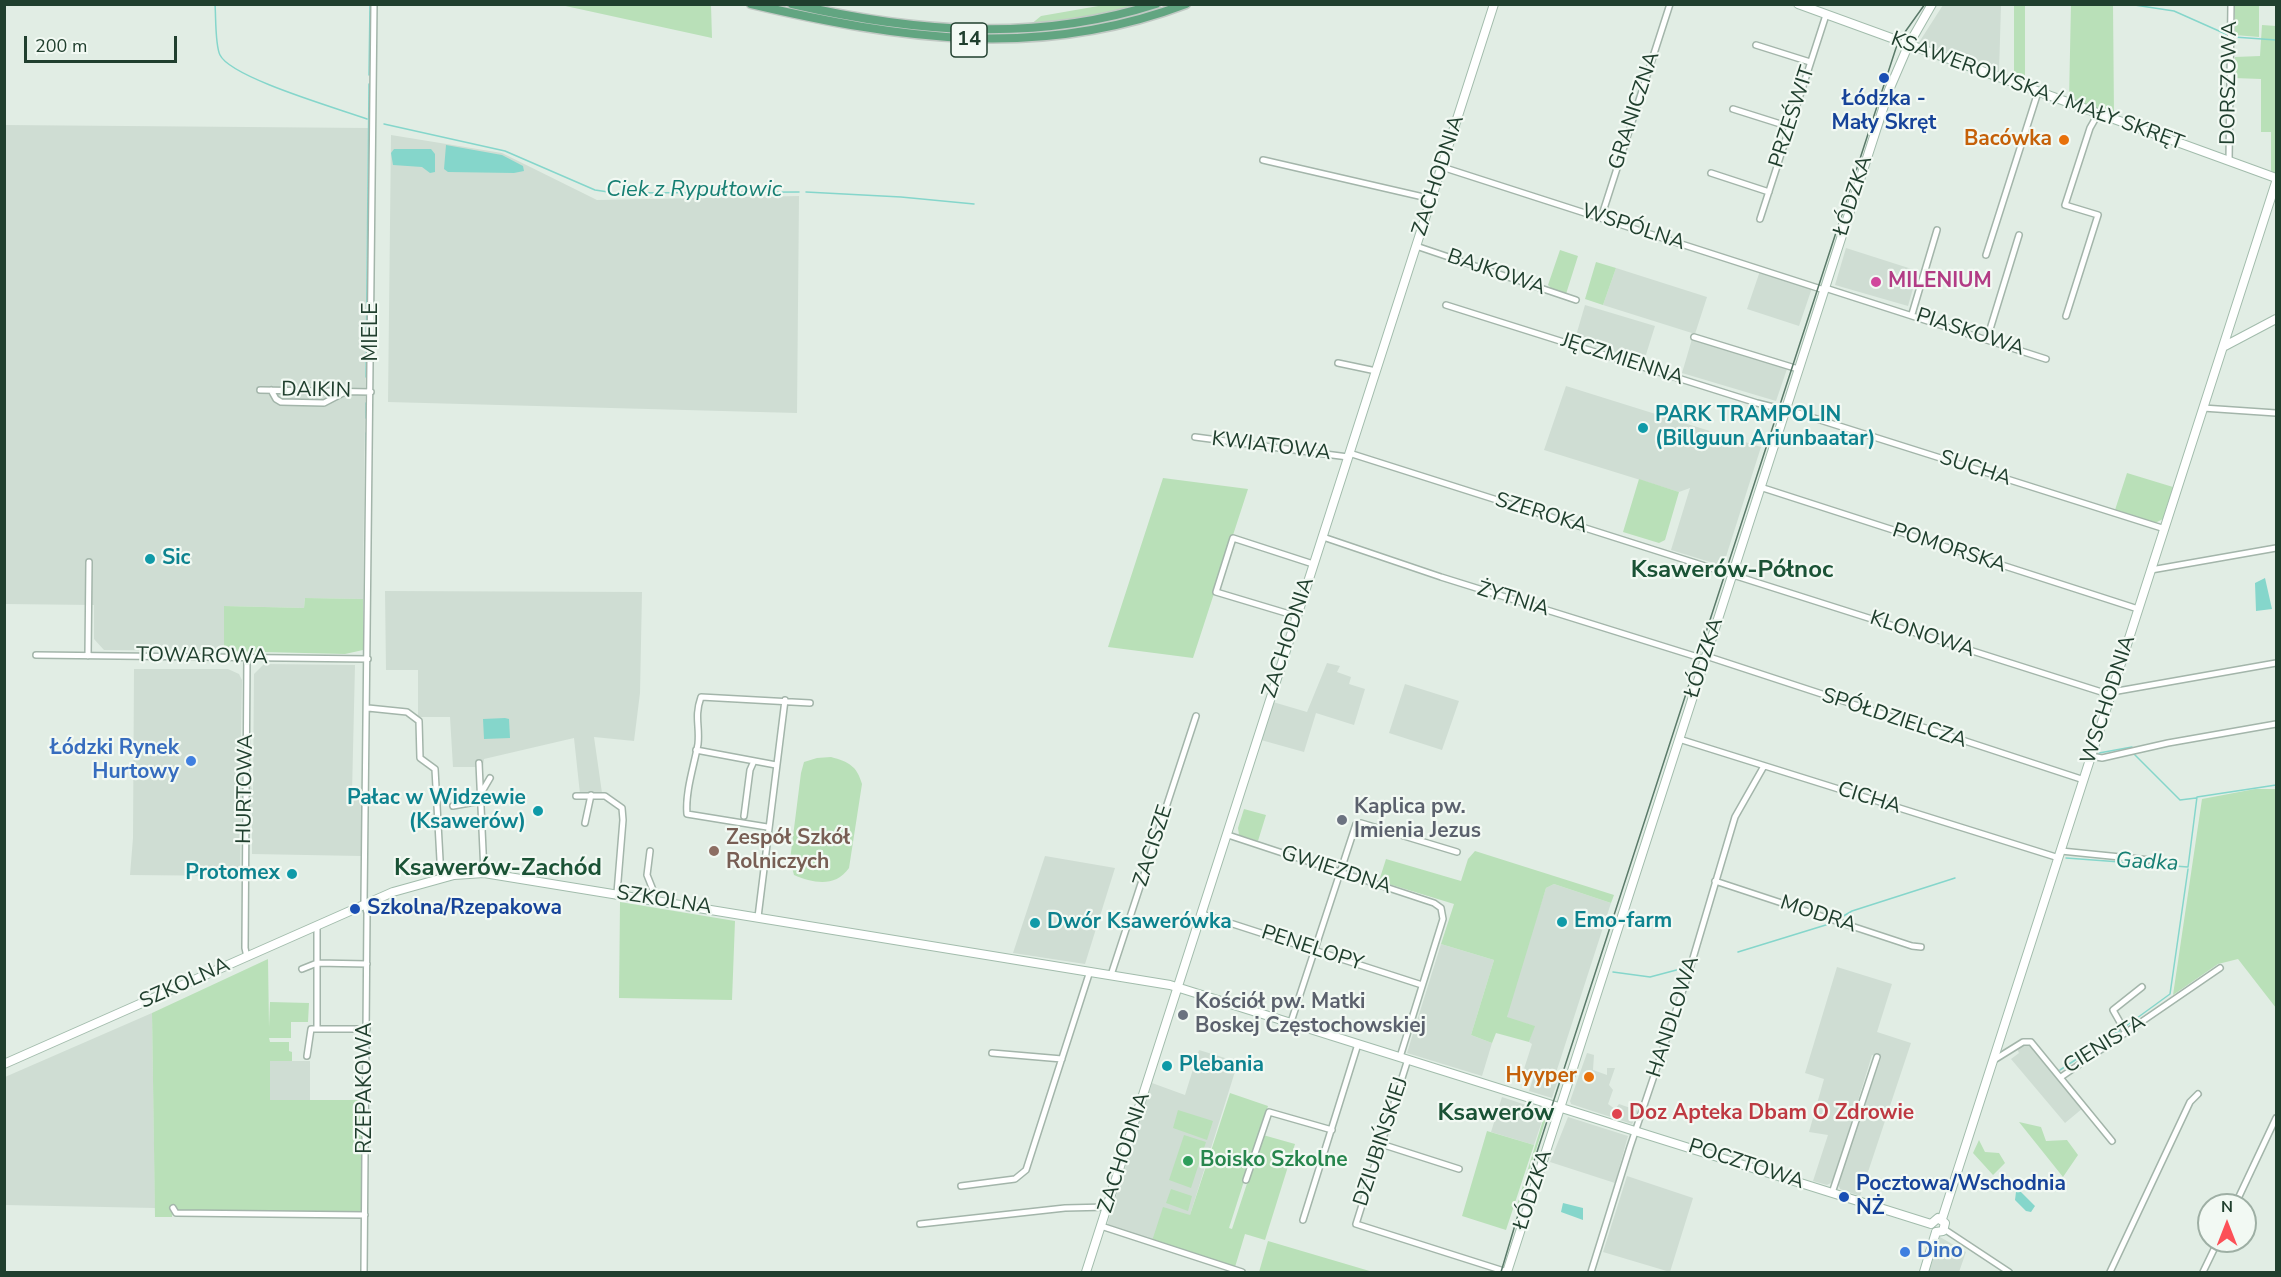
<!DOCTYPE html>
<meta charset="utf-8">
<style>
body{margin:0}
#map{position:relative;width:2281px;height:1277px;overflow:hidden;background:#e1ede4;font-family:"Nunito Sans",sans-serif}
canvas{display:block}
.frame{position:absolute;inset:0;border:6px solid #203f2e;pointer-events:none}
.north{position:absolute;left:2197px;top:1193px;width:60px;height:60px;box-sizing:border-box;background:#f2f9f3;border:2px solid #9eafa4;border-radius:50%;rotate:0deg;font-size:16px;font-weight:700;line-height:24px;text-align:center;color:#203f2e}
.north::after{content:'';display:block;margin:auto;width:21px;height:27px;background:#fc5057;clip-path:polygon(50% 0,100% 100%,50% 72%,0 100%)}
.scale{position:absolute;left:24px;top:36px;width:153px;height:27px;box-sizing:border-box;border:3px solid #203f2e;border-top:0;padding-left:8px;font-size:18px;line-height:21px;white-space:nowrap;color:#203f2e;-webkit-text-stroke:4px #f2f9f3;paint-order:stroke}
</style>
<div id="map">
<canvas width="2281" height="1277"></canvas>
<div class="frame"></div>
<div class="north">N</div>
<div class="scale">200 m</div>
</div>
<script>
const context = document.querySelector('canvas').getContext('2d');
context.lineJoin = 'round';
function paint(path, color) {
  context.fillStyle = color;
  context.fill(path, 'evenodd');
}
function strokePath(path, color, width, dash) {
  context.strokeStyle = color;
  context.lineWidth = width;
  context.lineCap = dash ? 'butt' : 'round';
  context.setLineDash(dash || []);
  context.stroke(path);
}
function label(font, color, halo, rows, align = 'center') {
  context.font = font + ' "Nunito Sans",sans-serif';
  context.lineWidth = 4.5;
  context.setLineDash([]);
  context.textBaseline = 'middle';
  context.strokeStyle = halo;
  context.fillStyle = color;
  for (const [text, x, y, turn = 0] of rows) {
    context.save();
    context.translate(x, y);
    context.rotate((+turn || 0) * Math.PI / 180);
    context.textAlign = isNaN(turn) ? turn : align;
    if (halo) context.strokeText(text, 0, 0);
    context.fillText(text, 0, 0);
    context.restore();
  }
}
paint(new Path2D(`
 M1943 5H2001L1999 73 1918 44Z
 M5 125 368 128 363 599 305 598 304 608 225 606 224 651 104 650 94 639V605L5 604Z
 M391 135 502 153 597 200 799 196 797 413 388 402Z
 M1846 248 1918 271 1908 306 1835 285Z
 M1616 268 1707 297 1695 334 1603 305Z
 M1760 271 1812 288 1799 326 1747 309Z
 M1585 305 1655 326 1644 361 1575 339Z
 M1692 339 1787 369 1776 401 1682 373Z
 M1566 386 1761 447 1723 566 1671 550 1690 488 1679 492 1544 450Z
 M385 591 642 592 640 693 634 741 594 737 602 793 580 794 574 738 484 759 483 767H453L450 717H418V670H386Z
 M1327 663 1340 666 1337 672 1351 677 1349 684 1365 689 1354 725 1316 713 1304 752 1261 740 1273 702 1307 712Z
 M264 664 355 665 352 793 362 794 361 856 252 854V808H241L240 876 130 875 133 838 134 669H228L239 674 242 680 241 736 249 737 250 784 253 791 254 674Z
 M1405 684 1459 701 1442 750 1389 733Z
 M1045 856 1115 868 1085 964 1013 953Z
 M1554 884 1611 903 1554 1079 1558 1080 1552 1098 1529 1091 1535 1073 1524 1069 1532 1044 1529 1042 1534 1026 1507 1018 1508 1005 1546 888Z
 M1441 944 1494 960 1471 1035 1492 1043 1482 1076 1407 1053Z
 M1837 967 1892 984 1877 1032 1911 1043 1860 1196 1840 1189 1838 1184 1881 1058 1872 1055 1833 1182 1827 1185 1813 1181 1828 1135 1809 1132 1824 1079 1805 1073Z
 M152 1013 155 1208 5 1205V1077Z
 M2024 1044 2029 1045 2083 1108 2065 1123 2011 1059 2019 1053 2017 1049Z
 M1199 1050 1238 1062 1190 1215 1152 1241 1107 1225 1152 1083 1185 1095Z
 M1587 1053 1594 1055 1593 1070 1607 1075V1068H1615L1609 1085 1613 1090 1608 1104 1615 1109 1619 1104 1639 1111 1632 1124 1571 1104 1570 1101Z
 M270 1061H310V1100H270Z
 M1502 1097 1538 1109 1543 1118 1534 1145 1491 1132Z
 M1568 1117 1628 1136 1615 1183 1550 1162Z
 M1627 1176 1693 1198 1670 1272 1603 1252Z
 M1940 1237 1966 1252 1959 1272H1929Z`), '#cfddd3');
paint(new Path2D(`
 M561 5H711L712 38Z
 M1104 5H1142L1102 14 1030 25 1041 16Z
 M2014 5H2025V83L2014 79Z
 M2071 5H2113L2114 115 2069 99Z
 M2235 5H2259V37L2235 35Z
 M2262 25 2276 26V174L2271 172V132H2261V79L2234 78 2235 57 2260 56Z
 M1560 250 1578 256 1566 294 1552 289 1548 285Z
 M1596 262 1616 268 1603 305 1585 299Z
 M2127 473 2173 487 2163 519 2155 523 2115 510Z
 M1163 478 1248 489 1193 658 1108 647Z
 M1639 479 1679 492 1665 540 1659 543 1623 532Z
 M305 598 363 599V650L345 654 224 651V606L304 608Z
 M831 757C849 762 857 766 862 784L849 868C835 888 813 883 794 875L790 860 801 773 804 762 817 758Z
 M2255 789H2276V1008L2238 959 2218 964 2173 995 2202 799Z
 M1244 809 1266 815 1258 841 1239 835 1238 828Z
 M1475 851 1614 895 1611 903 1554 884 1546 888 1507 1017 1535 1026 1529 1042 1496 1033 1492 1043 1471 1035 1494 960 1441 944 1454 904 1379 881 1386 859 1461 881 1468 859Z
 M620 902 735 921 732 1000 619 998Z
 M268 959 269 1027 270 1002 309 1003 308 1022H291V1038H269L270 1042H289V1051L292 1052V1061H270V1100H364V1212L173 1210 172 1217H155L152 1013Z
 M1230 1093 1268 1106 1229 1228 1232 1229 1263 1135 1295 1144 1265 1240 1245 1234 1235 1267 1152 1241 1163 1207 1190 1215Z
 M1178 1110 1213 1121 1207 1140 1173 1128Z
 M1546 1119 1517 1209 1516 1208 1543 1120Z
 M2019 1122 2041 1127 2046 1141 2067 1140 2078 1155 2063 1177Z
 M1487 1131 1534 1145 1506 1230 1462 1216Z
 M1184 1135 1206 1142 1191 1188 1169 1180Z
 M1979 1140 1985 1152 1999 1153 2005 1163 1993 1175 1973 1153Z
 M1171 1189 1192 1196 1188 1211 1166 1203Z
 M1268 1241 1373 1272H1259Z`), '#b9e0b8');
paint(new Path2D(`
 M446 145 502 155 523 166 524 171 514 173 448 172 444 169Z
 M394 149H431L435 154V172L430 173 422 167 393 165 391 153Z
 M2265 578 2272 609 2256 611 2255 583Z
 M505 718 509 719 510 738 484 739 483 719Z
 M2020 1191 2035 1206 2031 1212 2026 1211 2015 1200 2016 1192Z
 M1563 1203 1583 1208V1220L1561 1212Z`), '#85d6cb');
strokePath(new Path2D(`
 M215 4C216 17 215 45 220 55 231 78 340 109 367 119
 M2092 4H2105
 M2128 4 2174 11 2228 35
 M2234 37 2276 40
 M369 75 370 4
 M384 124 505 151 595 190 615 193 799 192
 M806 192 901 197 974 204
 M366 377 369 84
 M366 418V403
 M366 433V470
 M365 563V553
 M2099 753 2132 747 2133 749
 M2134 754 2180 800 2196 798
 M2066 858 2188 867 2197 797 2276 785
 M1840 918 1852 911 1955 878
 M1738 952 1829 924
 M1613 972 1650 977 1684 968
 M2126 1026 2170 994 2188 869
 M2060 1070 2122 1029`), '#85d6cb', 1.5);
const street = new Path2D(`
 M1756 45 1810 62
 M1733 109 1790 127
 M1263 160 1432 199
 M2229 161 2231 4
 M1442 167 1824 290
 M1711 173 1769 192
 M1601 218 1670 4
 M1760 219 1826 15
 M1416 246 1576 300
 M1986 255 2038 92
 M1825 288 2046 359
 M1446 305 1757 403 1798 413 2165 529
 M1912 314 1937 230
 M2066 316 2098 215 2065 205 2090 128 2098 114
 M1694 337 1798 369
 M1987 339 2019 235
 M1338 363 1376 371
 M260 390 371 392
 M271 390 276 399 281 402 324 403 345 392
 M2203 408 2276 413
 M1195 437 1348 457
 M1349 453 2111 695
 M1760 487 2138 609
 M1323 537 1441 577 1704 659
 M2151 570 2276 548
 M1296 616 1216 592 1233 538 1313 564
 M36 655 368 659
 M88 656 89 562
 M1706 656 2084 780
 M247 657 245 948 247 957
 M2112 692 2276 663
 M368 708 407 712 419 721 420 758 435 769 441 878
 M1679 739 2059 858
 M696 750 776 765
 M2091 756 2102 758 2168 743 2276 724
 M479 763 484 873
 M483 790 490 778
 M576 796H605L622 808 623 820 617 893
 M453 806 481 801
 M744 816 750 770 754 761
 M585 823 591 795
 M767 827 687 814C685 792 694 766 698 744 700 726 694 717 701 697L810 703
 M1228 835 1434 903 1441 908 1443 919 1400 1057
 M650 851 647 875 657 900
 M2061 851 2150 860
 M1715 881 1912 946 1921 947
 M1202 914 1422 985
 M758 917 785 700
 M317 926V1029
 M302 969 317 963 367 964
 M1111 975 1196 716
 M1291 1022 1356 824 1361 823 1457 852
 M2126 1033 2113 1010 2142 987
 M992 1053 1062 1059
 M307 1056 311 1029H367
 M1408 1059 1356 1224 1507 1272
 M1994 1060 2023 1042H2031L2112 1141
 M2061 1077 2220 968
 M1381 1144 1459 1169
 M1246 1180 1269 1112 1332 1130
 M961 1186 1015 1179 1026 1170 1090 971
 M1832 1193 1877 1057
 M2235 1205 2276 1118
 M173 1208 176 1213 365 1215
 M1303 1220 1358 1044
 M920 1224 1065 1208 1108 1207
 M1101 1226 1242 1272
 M1944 1229 2009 1272
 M364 1272 367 913 364 901 374 4
 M1591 1272 1630 1147 1688 975 1735 817 1764 766
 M2110 1272 2190 1102 2198 1094
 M2203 1272 2218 1241`);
const secondary = new Path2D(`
 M1798 4 2276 178
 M2223 347 2276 319
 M4 1064 393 892 454 875 484 873 1170 985 1931 1224
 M1942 1219 2276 182
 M1931 1224 1938 1218 1945 1223 1943 1231 1936 1232
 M1086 1272 1494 4
 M1507 1272 1889 90 1908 46 1932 4
 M1924 1272 1936 1232`);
const primary = new Path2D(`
 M751 4C900 39 1038 60 1186 4
 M792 4C913 32 1035 43 1156 4`);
strokePath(street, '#a3b5aa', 8);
strokePath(secondary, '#a2bcac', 10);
strokePath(primary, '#c1c9c4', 11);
strokePath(street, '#fff', 5);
strokePath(secondary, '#fff', 8);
strokePath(primary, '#62a581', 8);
strokePath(new Path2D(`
 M1501 1272 1535 1158 1896 48 1905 32 1925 4`), '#5a7a69', 1.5);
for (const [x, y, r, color] of [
 [1884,78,6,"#1a4fb4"],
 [2064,140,6,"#e8710a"],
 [1876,282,6,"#d1479c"],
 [1643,428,6,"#0f9aa8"],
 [150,559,6,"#0f9aa8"],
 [191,761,6,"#3f7fe0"],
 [538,811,6,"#0f9aa8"],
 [1342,820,6,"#6b7280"],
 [714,851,6,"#8d6e63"],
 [292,874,6,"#0f9aa8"],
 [355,909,6,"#1a4fb4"],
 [1562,922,6,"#0f9aa8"],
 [1035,923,6,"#0f9aa8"],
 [1183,1015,6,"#6b7280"],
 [1167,1066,6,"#0f9aa8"],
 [1589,1077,6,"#e8710a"],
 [1617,1114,6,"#e0444e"],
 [1188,1161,6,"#2e9e5b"],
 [1844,1197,6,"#1a4fb4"],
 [1905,1252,6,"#3f7fe0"]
]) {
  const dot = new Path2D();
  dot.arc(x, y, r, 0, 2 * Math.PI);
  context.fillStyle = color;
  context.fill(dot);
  strokePath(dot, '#f2f9f3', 2);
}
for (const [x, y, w] of [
 [969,40,36]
]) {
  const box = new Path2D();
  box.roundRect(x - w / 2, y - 17, w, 34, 4.5);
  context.fillStyle = '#f2f9f3';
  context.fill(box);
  strokePath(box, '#203f2e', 1.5);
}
label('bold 20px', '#203f2e', null, [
 ["14",969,40]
]);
label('21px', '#203f2e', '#f2f9f3', [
 ["DORSZOWA",2230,83,-89],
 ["KSAWEROWSKA / MAŁY SKRĘT",2037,92,20],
 ["GRANICZNA",1635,111,-72],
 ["PRZEŚWIT",1793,117,-72],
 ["ZACHODNIA",1439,176,-72],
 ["ŁÓDZKA",1854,196,-72],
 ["WSPÓLNA",1633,228,18],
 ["BAJKOWA",1496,273,19],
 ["MIELE",372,332,-90],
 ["PIASKOWA",1970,333,18],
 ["JĘCZMIENNA",1622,360,18],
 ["DAIKIN",316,391,1],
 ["KWIATOWA",1271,447,7],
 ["SUCHA",1975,469,18],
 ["SZEROKA",1541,514,17],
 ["POMORSKA",1949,549,18],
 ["ŻYTNIA",1513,600,17],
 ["KLONOWA",1922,635,18],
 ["ZACHODNIA",1289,638,-72],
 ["TOWAROWA",202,657,1],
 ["ŁÓDZKA",1705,658,-72],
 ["WSCHODNIA",2109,700,-72],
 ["SPÓŁDZIELCZA",1894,719,18],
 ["HURTOWA",246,789,-89],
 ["CICHA",1869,799,17],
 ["ZACISZE",1154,846,-72],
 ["GWIEZDNA",1336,871,18],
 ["SZKOLNA",664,901,9],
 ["MODRA",1818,915,18],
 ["PENELOPY",1312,949,18],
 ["SZKOLNA",185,984,-24],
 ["HANDLOWA",1674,1017,-72],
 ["CIENISTA",2105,1045,-32],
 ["RZEPAKOWA",366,1088,-90],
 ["DZIUBIŃSKIEJ",1382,1142,-72],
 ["ZACHODNIA",1125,1153,-72],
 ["POCZTOWA",1746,1165,18],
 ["ŁÓDZKA",1534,1190,-72]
]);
label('bold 21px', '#164399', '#f2f9f3', [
 ["Łódzka -",1884,100,"center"],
 ["Mały Skręt",1884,124,"center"],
 ["Szkolna/Rzepakowa",367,909],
 ["Pocztowa/Wschodnia",1856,1185],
 ["NŻ",1856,1209]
], 'left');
label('bold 21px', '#c56008', '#f2f9f3', [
 ["Bacówka",2052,140],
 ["Hyyper",1577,1077]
], 'right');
label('bold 21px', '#b23c85', '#f2f9f3', [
 ["MILENIUM",1888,282]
], 'left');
label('bold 21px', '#0d838f', '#f2f9f3', [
 ["PARK TRAMPOLIN",1655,416],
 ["(Billguun Ariunbaatar)",1655,440],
 ["Sic",162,559],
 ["Pałac w Widzewie",526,799,"right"],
 ["(Ksawerów)",526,823,"right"],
 ["Protomex",280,874,"right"],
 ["Emo-farm",1574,922],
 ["Dwór Ksawerówka",1047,923],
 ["Plebania",1179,1066]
], 'left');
label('bold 21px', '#366cbe', '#f2f9f3', [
 ["Łódzki Rynek",179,749],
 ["Hurtowy",179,773],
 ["Dino",1917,1252,"left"]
], 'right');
label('bold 21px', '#5b616d', '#f2f9f3', [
 ["Kaplica pw.",1354,808],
 ["Imienia Jezus",1354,832],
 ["Kościół pw. Matki",1195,1003],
 ["Boskej Częstochowskiej",1195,1027]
], 'left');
label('bold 21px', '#785e54', '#f2f9f3', [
 ["Zespół Szkół",726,839],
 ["Rolniczych",726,863]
], 'left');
label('bold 21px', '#be3a42', '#f2f9f3', [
 ["Doz Apteka Dbam O Zdrowie",1629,1114]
], 'left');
label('bold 21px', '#27864d', '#f2f9f3', [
 ["Boisko Szkolne",1200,1161]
], 'left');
label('italic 22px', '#167f73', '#f2f9f3', [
 ["Ciek z Rypułtowic",694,191],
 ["Gadka",2147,863,3]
]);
label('bold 24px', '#1a5235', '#f2f9f3', [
 ["Ksawerów-Północ",1732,571],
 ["Ksawerów-Zachód",498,869],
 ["Ksawerów",1496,1114]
]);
</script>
